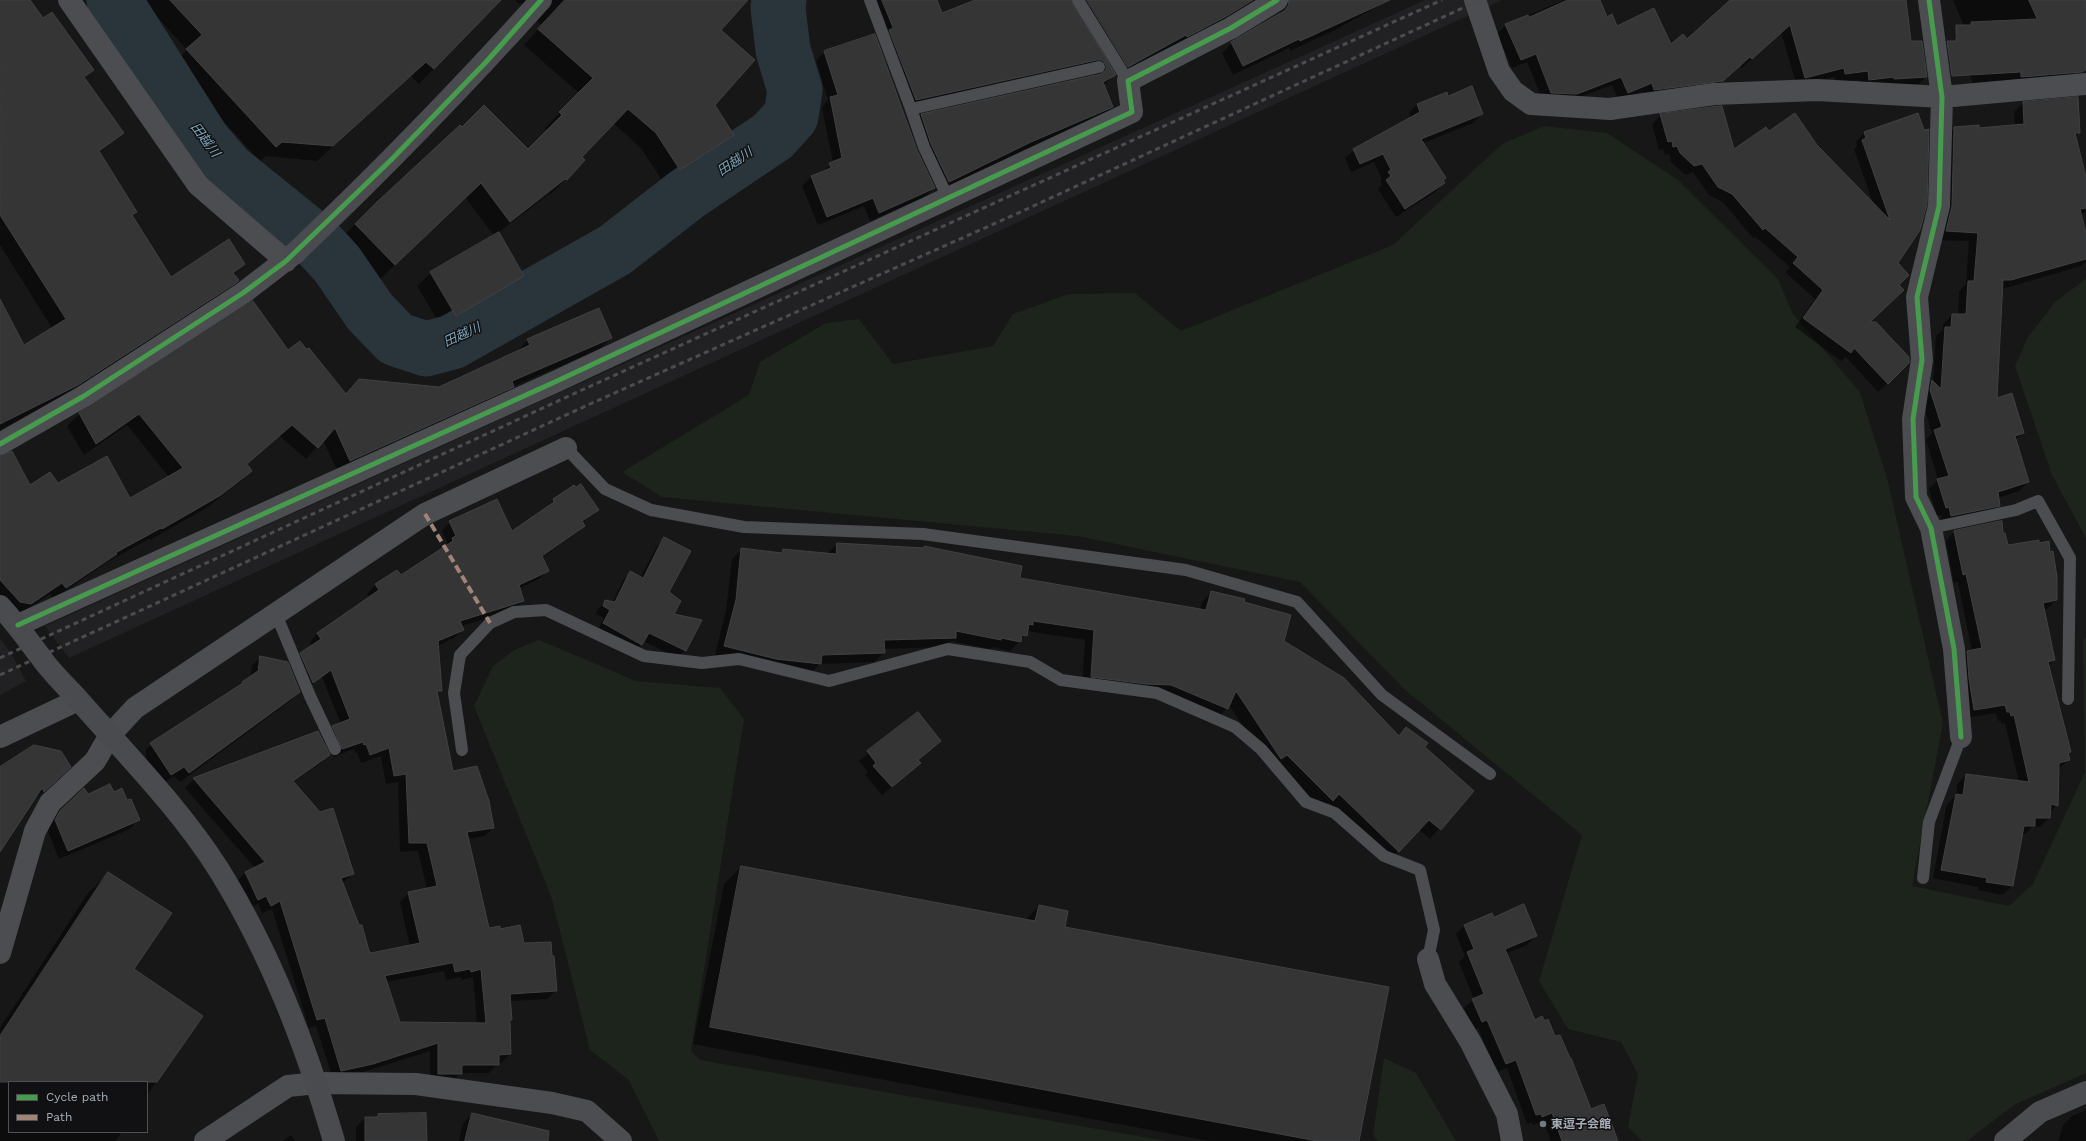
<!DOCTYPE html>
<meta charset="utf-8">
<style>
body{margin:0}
#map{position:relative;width:2086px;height:1141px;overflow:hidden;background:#171717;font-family:"Work Sans",sans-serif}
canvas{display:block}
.legend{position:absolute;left:8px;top:1081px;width:140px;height:52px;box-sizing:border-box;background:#111113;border:1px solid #4d5055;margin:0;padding:5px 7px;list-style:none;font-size:12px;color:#a7afb9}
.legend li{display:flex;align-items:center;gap:8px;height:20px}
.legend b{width:20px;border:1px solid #4d5055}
</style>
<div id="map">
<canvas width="2086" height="1141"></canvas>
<ul class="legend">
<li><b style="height:5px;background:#469c4c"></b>Cycle path</li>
<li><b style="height:5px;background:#a18479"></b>Path</li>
</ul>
</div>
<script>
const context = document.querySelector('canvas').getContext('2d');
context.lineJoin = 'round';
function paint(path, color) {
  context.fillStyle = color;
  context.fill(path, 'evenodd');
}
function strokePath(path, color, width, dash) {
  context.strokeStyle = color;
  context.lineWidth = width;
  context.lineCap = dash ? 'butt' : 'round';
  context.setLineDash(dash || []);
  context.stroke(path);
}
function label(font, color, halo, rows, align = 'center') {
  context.font = font + ' "Work Sans","Noto Sans JP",sans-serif';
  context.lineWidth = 3;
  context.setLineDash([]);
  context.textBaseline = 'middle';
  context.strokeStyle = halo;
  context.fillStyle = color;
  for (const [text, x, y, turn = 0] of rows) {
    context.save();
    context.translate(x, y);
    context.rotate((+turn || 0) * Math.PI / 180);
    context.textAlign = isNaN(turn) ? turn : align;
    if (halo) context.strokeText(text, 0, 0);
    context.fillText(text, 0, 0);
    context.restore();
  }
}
paint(new Path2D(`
 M1425 0H1502L69 658 45 626Z
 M0 638 11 653 26 681 0 695Z`), '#212123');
paint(new Path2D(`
 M1544 126 1607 133 1678 180 1778 279 1793 314 1860 392 1887 478 1943 723 1912 886 2009 906 2033 884 2085 772 2083 640 2086 638V1073L2014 1105 1967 1141H1642L1628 1127 1638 1074 1621 1042 1568 1029 1539 981 1582 835 1404 689 1300 582 1077 536 662 497 622 472 749 395 760 362 826 323 859 319 893 364 993 346 1013 314 1069 294 1135 293 1181 331 1393 245 1502 144Z
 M2086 279V538L2052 475 2015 366 2028 337 2056 301Z
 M539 640 636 681 720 688 744 719 691 1051 700 1060 1167 1141H659L629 1080 590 1050 551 896 474 706 493 666 514 650Z
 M1384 1058 1416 1073 1456 1141H1378L1373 1135Z`), '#1d241c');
paint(new Path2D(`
 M0 0H29L43 19 92 70 84 79 123 132 99 153 135 212 132 216 171 278 244 264 234 275 238 280 226 292 65 397 53 401 0 430V316L24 346 52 328 0 245Z
 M142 0H499L419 84 411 76 317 161 266 156 260 161 172 65 187 50Z
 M515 0H747L719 30 714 105 733 135 718 150 665 185 641 148 613 123 581 157 566 179 551 194 550 193 498 233 523 275 510 289 442 328 417 286 431 273 494 236 465 197 379 280 340 239 355 224 528 150 547 131 545 128 579 93 524 45 542 25 537 21 538 12 528 2 519 4Z
 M868 0H935L941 14 978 0H1258L1214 27 1176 44 1118 76 1075 6 1114 75 1103 86 1112 107 1102 117 1020 152 939 191 911 125 921 115 1096 76 1095 72 906 110Z
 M1274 0H1389L1335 30 1290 51 1289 48 1233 75 1222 53 1232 43 1279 15 1280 10Z
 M1564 0H1599L1607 18 1617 28 1671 46 1687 40 1732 0H1902L1910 42 1926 77 1917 86 1861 88 1859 80 1836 83 1835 77 1797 86 1781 32 1742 68 1740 65 1713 90 1645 99 1643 91 1619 102 1612 85 1564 103 1543 101 1527 62 1512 68 1497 34 1506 25Z
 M1953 0H2086V60L2067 81 2012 80 1973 83 1954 35 1964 26Z
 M825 52 916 150 934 188 925 197 870 221 864 206 818 225 802 186 811 177 820 174 833 163 822 107 828 100 816 60Z
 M1447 97 1482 114 1473 123 1423 143 1444 183 1435 192 1396 217 1378 189 1382 185 1380 181 1382 179 1374 162 1351 172 1345 158 1354 150 1411 119 1409 113 1417 104Z
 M2023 103 2079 132 2075 137 2086 181V212L2080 215 2086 237V261L2081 266 2002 289 1996 399 2023 433 2015 440 2028 482 2019 491 1998 498V505L1990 514 1942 524 1941 515 1937 516 1929 489 1938 480 1926 439 1932 433 1922 400 1923 390 1932 381 1933 383 1936 336 1943 330V324L1952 315H1958L1959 291 1966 284 1969 241 1937 240 1945 137 1954 128 1965 133 2015 126 2014 112Z
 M1661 115 1734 151 1769 133 1816 146 1873 203 1854 149 1857 146 1856 142 1864 133 1918 115 1897 263 1898 285 1868 323 1908 363 1878 392 1846 357 1841 361 1795 327 1815 299 1785 272 1790 267 1756 237 1753 238 1723 202 1709 195 1693 172 1685 175 1671 162 1669 154 1665 155 1663 149 1659 150 1652 124Z
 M253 302 288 352 345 395 360 380 439 388 516 352 528 340 611 338 599 349 512 387 501 398 338 472 323 440 306 459 280 436 246 465 251 471 239 482 208 507 150 540 149 539 109 561 53 599 50 594 18 615 0 604V457L30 486 58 484 130 500 169 477 127 425 84 455 67 426 79 414Z
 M554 500 598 510 582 523 584 526 575 534 542 558 548 570 539 579 519 588 523 601 514 610 461 626 463 630 454 638 438 646 440 691 437 694 452 773 493 828 485 836 467 839 488 929 500 930 524 944 556 991 547 999 510 1001 511 1020 509 1022 510 1054 501 1063H498L489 1073H461L452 1082H430V1051L363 1072 333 1079 316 1026 309 1028 272 909 262 913 258 904 250 907 237 881 245 873 255 868 185 788 194 779 318 732 329 755 321 763 293 782 353 874 342 883 368 952 371 954 410 946 400 902 409 893 427 889 418 851 400 852 398 782 386 784 381 756 361 763 357 752 355 753 354 749 334 757 324 735 333 726 341 724 322 677 304 691 292 663 312 646 310 642 318 633 370 598 367 594 375 585 397 571 401 576 444 548 448 544 442 531 450 522 512 533 545 508ZM444 971 446 980 461 977 462 980 473 977 477 1024 400 1023 386 982Z
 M1954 532 2002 534 2007 547 2056 600 2047 609H2044L2054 660 2048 666 2070 752 2068 754 2069 760 2057 770V805L2049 813V818L2040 827 2033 826 2025 834H2022L2012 886 2003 895 1978 890V887L1933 878 1947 804 1956 796 1957 784 1966 775 2019 782 2005 723 2002 724 2001 720 1998 721 1996 713 1966 718 1958 661 1967 652 1972 651 1958 582 1954 583 1946 541Z
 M664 539 667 592 672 615 685 650 678 658 643 641 634 652 597 631 604 618 596 614 598 609 605 602 612 603 623 580 630 573 640 578 657 546Z
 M837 544 922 549 924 547 1018 579 1200 610 1202 602 1211 592 1243 603 1283 641 1398 736 1406 729 1423 747 1473 791 1430 839 1419 829 1389 860 1329 803 1323 809 1277 764 1271 768 1229 705 1218 718 1161 694 1082 686 1085 640 1027 631 1026 635 1010 651 993 647 990 649 951 641 945 647 884 649V653L874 662 820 664 810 673 766 668 715 655 726 611 732 559 742 549 779 554 783 550 827 554Z
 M260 657 299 692 290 701 180 782 174 776 162 784 146 759V750L155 741 236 689 250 677 252 666Z
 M918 714 940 741 918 761 919 763 910 772 882 795 865 775 868 772 859 761Z
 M0 768 58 778 32 802 0 850Z
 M113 793 126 801 138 820 130 829 59 859 47 829 51 821 61 811 87 795Z
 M741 867 1025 920 1039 906 1064 928 1358 1141H1209L693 1044 724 884Z
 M108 874 133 970 201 1016 147 1095V1082H9V1132H122L115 1141H0V1028L88 893Z
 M1493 918 1536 936 1527 945 1505 954 1534 1021 1590 1110 1617 1141H1551L1543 1121 1533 1125 1532 1122 1527 1124 1507 1068 1497 1072 1478 1028 1473 1030 1464 1008 1474 999 1459 962 1465 956 1456 934 1465 925Z
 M2086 1110V1141H2058L2063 1125 2072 1116Z
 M472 1114 531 1141H459L463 1123Z
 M378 1115 426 1141H356V1127L365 1118H376Z
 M291 1135 295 1141H283Z`), '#0007');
strokePath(new Path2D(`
 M114 0 203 141 228 170 316 241 337 264 370 312 396 339 426 349 452 342 615 250 687 194 773 136 791 116 795 90 783 50 778 8 779 0`), '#29353a', 55);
const building = new Path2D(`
 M0 0H30L43 18 52 12 94 70 84 77 124 133 99 151 137 212 132 215 171 277 229 239 245 264 233 273 239 280 236 283 78 385 0 424V299L24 345 66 319 0 215Z
 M170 0H501L434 69 426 62 333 146 282 142 276 147 186 49 202 35Z
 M565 0H748L721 30 755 60 715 105 734 135 680 170 656 133 628 109 582 157 585 160 567 180 565 179 510 222 481 183 395 265 355 224 377 202 460 125 462 127 484 105 528 149 562 115 559 112 593 78 538 29Z
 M882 0H937L942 13 975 0H1071L1116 75 1103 82 1113 107 1031 142 949 182 931 144 921 114 1101 74 1106 70V65L1102 60H1097L916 100 889 30 893 28Z
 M1087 0H1253L1225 17 1187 37 1186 35 1128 67Z
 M1289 0H1390L1300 41 1299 39 1243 66 1231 42 1284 11 1288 6Z
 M1568 0H1600L1607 17 1612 14 1617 26 1654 8 1671 44 1683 34 1687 39 1730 0H1906L1911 41H1922L1927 77 1894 79V77L1869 80 1868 71 1845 74 1844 68 1805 78 1790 25 1752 59 1750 57 1723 81 1654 90 1652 83 1628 93 1621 77 1577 94 1551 93 1536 54 1521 60 1505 24 1528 15 1529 17Z
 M2029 0H2086V70L2081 72 2021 77V72L1952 76 1947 41H1956V25H1971V22L2037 19Z
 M875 34 917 150 935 188 879 213 873 198 827 217 811 176 831 168 829 163 842 158 830 97 838 95 824 51Z
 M1472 86 1483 114 1421 139 1446 178 1443 180 1445 183 1405 209 1386 180 1391 176 1388 172 1391 170 1383 154 1360 164 1353 149 1420 112 1417 104 1447 92 1448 96Z
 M2078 97 2080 133H2075L2086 177V208L2080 209 2086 233V259L2011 280H2003L1997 398 2012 393 2024 433 2015 436 2029 482 1998 492 2000 506 1951 516 1949 507 1946 508 1937 479 1949 476 1934 430 1942 427 1930 390 1932 380 1941 389 1945 327H1951L1952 314H1966L1968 281H1974L1978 233 1946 231 1952 206 1954 127 1979 125V128L2024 124 2023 102Z
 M1722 106 1734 149 1766 127 1769 131 1795 113 1817 145 1890 220 1862 140 1866 138 1864 132 1918 113 1924 130 1929 129 1927 204 1920 230 1898 263 1909 275 1899 285 1904 290 1870 322H1876L1909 357V363L1888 384 1854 348 1851 353 1803 318 1823 290 1793 263 1798 257 1765 228 1763 230 1732 194 1718 187 1702 164 1694 166 1680 153 1677 146 1673 147 1672 141 1668 142 1660 114Z
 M499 232 524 276 456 316 430 272Z
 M253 301 288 350 300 341 306 349 309 348 346 394 359 379 439 387 530 345 527 339 599 308 612 338 512 381 514 387 350 461 335 428 318 448 292 425 247 464 252 471 221 495 162 529 161 528 115 553 117 554 66 588 62 583 31 604 20 602 0 580V456L12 451 30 485 50 472 58 483 107 456 130 498 183 468 139 414 96 444 79 413Z
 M581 484 599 510 582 521 585 526 542 556 549 571 519 585 524 601 460 621 464 630 438 641 442 691H437L453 771 477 766 489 801 494 828 467 832 489 928 500 926V929L520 925 524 943 551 942 552 956H554L557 991 510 994 512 1020H510L511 1054 499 1055V1065H462V1074H438V1043L373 1064 341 1071 325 1018 317 1020 280 901 271 906 266 896 258 900 245 872 265 862 193 778 318 731 330 755 293 781 320 812 333 808 354 874 341 878 359 925H362L369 951 371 953 420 943 408 892 437 886 427 843H409L406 774 394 776 389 748 370 755 366 744 364 745 363 742 342 749 332 726 350 719 331 670 313 683 300 653 321 639 317 633 379 590 375 584 397 570 401 575 453 541 452 538 456 536 449 521 497 499 512 531 554 502 553 499 574 485 576 487ZM453 963 455 972 470 969 471 972 481 969 486 1023 400 1022 385 976Z
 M2002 521 2003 533H2005L2008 545 2039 540V543L2049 541 2050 552 2053 551 2057 577V600L2043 603 2055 660 2048 662 2071 752 2068 753 2070 760 2059 763 2058 806 2051 804 2050 818H2035V826H2024L2013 886 1986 882 1987 878 1941 870 1956 794 1963 795 1966 774 2029 782 2014 715 2011 716 2010 712H2007L2005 705 1974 710 1969 678 1967 651 1982 648 1966 574 1963 575 1954 531Z
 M664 537 691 551 669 592 681 601 674 614 702 620 686 651 649 633 642 645 603 623 610 610 603 606 605 600 615 602 630 571 643 578Z
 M837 543 924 548V546L1022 566 1020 578 1206 610 1211 591 1245 599 1244 602 1291 615 1284 641 1344 678 1399 736 1406 727 1428 743 1425 747 1474 791 1441 830 1429 820 1399 852 1339 794 1333 801 1287 755 1281 759 1236 691 1228 709 1171 685 1146 684 1091 677 1094 630 1033 621V625L1029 624 1027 636 1022 635 1021 642 1001 638V640L956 631V638L884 640 885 653 822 655 821 664 776 659 724 646 736 600 741 548 782 553 783 549 836 554Z
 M260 656 288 662 300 692 189 773 184 767 171 775 150 743 243 683 242 682 258 671Z
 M918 712 941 741 918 760 921 763 892 787 873 766 876 763 867 751Z
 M34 745 61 751 71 767 44 792 42 788 0 852V767Z
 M110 784 114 792 122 788 127 800 131 799 140 820 68 851 55 820 60 811 84 788 88 794Z
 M741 866 1035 921 1039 905 1068 911 1065 927 1389 987 1359 1141H1317L710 1027Z
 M108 872 172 913 134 969 203 1016 157 1082H0V1036Z
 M1524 904 1537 936 1505 949 1535 1020 1542 1016 1545 1021 1548 1019 1555 1036 1560 1035 1570 1058H1571L1591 1109 1604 1104 1618 1141H1562L1552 1113 1542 1117 1541 1114 1536 1115 1516 1060 1506 1064 1487 1020 1482 1022 1472 999 1484 994 1467 952 1474 949 1464 925 1492 913 1494 917Z
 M426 1113 427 1141H365V1117H378V1114Z
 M472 1113 549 1131 548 1141H465Z`);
paint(building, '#353536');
strokePath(building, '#3f4143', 1);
strokePath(new Path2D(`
 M870 0 911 109 1099 67
 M1078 0 1128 81
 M911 109 924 147 948 198
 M566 448 605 489 651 510 744 527 923 534 1186 570 1297 602 1382 695 1490 774
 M1931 528 2016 510 2038 501 2070 558 2068 699
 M276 614 310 696 335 749
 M462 750 454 693 460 655 490 623 514 612 546 610 644 656 702 663 739 659 829 681 948 649 1030 662 1061 680 1157 693 1235 727 1261 749 1306 802 1335 813 1384 856 1420 870 1434 930 1428 959
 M1923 878 1929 822 1961 737`), '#4b4d50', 12);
strokePath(new Path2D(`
 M69 0 198 185 286 261
 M1475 0 1499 71 1513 91 1531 104 1610 109 1714 94 1817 90 1942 97 2086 84
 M1929 0 1942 97 1939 206 1917 297 1922 360 1913 419 1916 497 1931 528 1954 649 1961 737
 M0 444 84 396 243 293 295 253
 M18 625 557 381 1132 112 1128 81 1231 28 1277 0
 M0 737 78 700
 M0 953 35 831 50 803 95 761 110 735 135 708 425 514 566 448
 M1428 959 1435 984 1470 1041 1507 1114 1512 1141
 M205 1141 288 1086 317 1083 416 1084 552 1103 587 1111 621 1141
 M2005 1141 2040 1112 2086 1092`), '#4b4d50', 22);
strokePath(new Path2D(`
 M295 253C380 172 462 88 541 0
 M0 606C15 622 27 639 40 656 50 671 64 684 76 697 125 753 179 807 219 870 271 954 306 1046 334 1141`), '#494b4e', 22);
strokePath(new Path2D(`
 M0 658 582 390 1442 0
 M0 675 590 404 1016 214 1480 0`), '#4a4c4f', 3, [5, 4]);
strokePath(new Path2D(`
 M425 514 490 623`), '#a18479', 4, [8, 4]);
strokePath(new Path2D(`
 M1929 0 1942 97 1939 206 1917 297 1922 360 1913 419 1916 497 1931 528 1954 649 1961 737
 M0 444 84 396 243 293 286 261 391 160 487 61 541 0
 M18 625 557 381 1132 112 1128 81 1231 28 1277 0`), '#469c4c', 5);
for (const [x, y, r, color] of [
 [1543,1124,4,"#757a80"]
]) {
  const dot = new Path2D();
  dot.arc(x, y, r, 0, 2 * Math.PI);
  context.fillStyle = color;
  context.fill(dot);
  strokePath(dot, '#111113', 1.5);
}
label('bold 12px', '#a7afb9', '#111113', [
 ["東逗子会館",1551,1124]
], 'left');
label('italic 13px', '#7ca3b6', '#111113', [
 ["田越川",205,140,53],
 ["田越川",735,162,-34],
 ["田越川",462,335,-25]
]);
</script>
